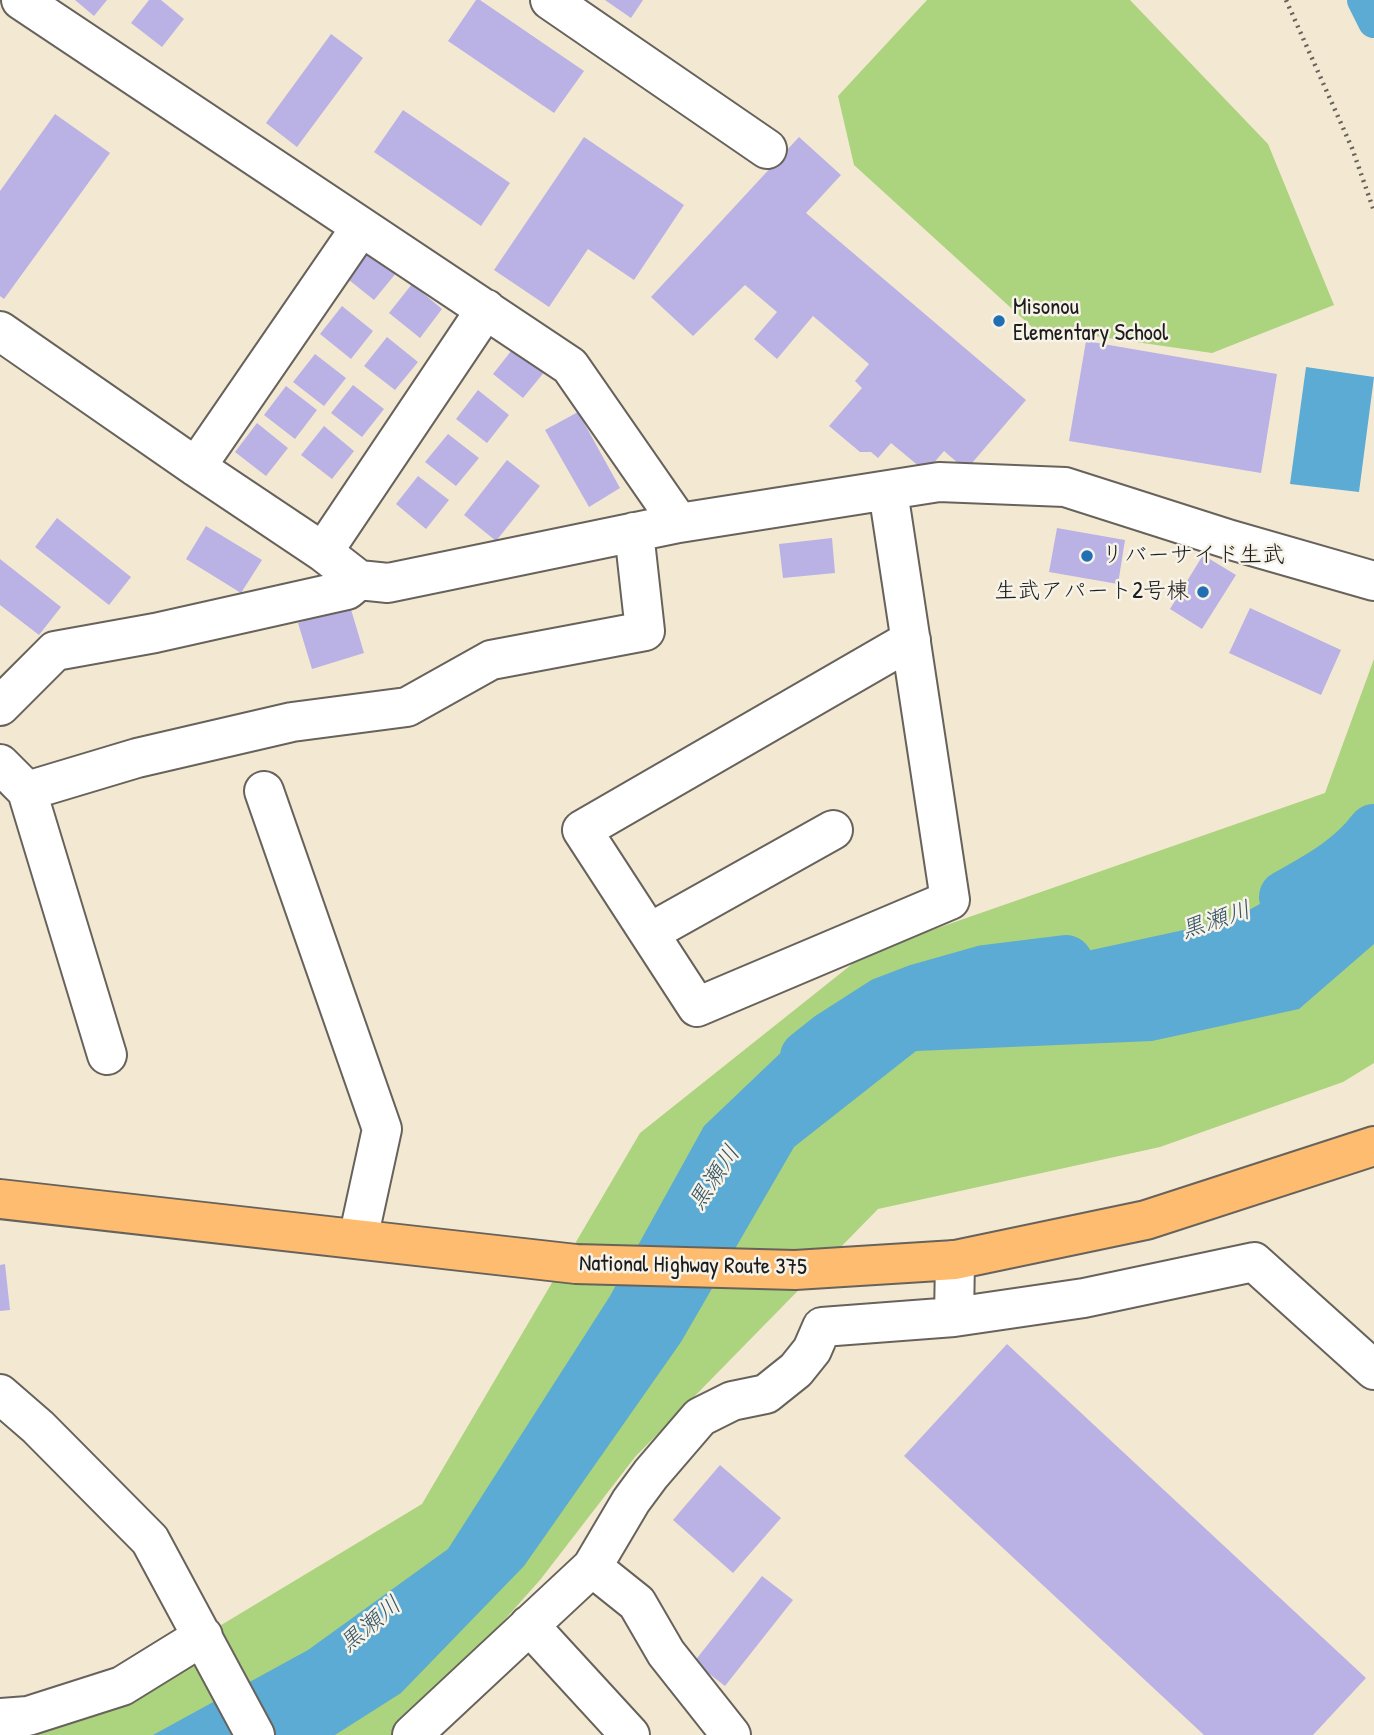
<!DOCTYPE html>
<meta charset="utf-8">
<style>
body{margin:0}
canvas{display:block;background:#f3e8d2}
</style>
<canvas width="1374" height="1735"></canvas>
<script>
const context = document.querySelector('canvas').getContext('2d');
context.lineJoin = 'round';
function paint(path, color) {
  context.fillStyle = color;
  context.fill(path, 'evenodd');
}
function strokePath(path, color, width, dash) {
  context.strokeStyle = color;
  context.lineWidth = width;
  context.lineCap = dash ? 'butt' : 'round';
  context.setLineDash(dash || []);
  context.stroke(path);
}
function label(font, color, halo, rows, align = 'center') {
  context.font = font + ' "Patrick Hand","Klee One",sans-serif';
  context.lineWidth = 5;
  context.setLineDash([]);
  context.textBaseline = 'middle';
  context.strokeStyle = halo;
  context.fillStyle = color;
  for (const [text, x, y, turn = 0] of rows) {
    context.save();
    context.translate(x, y);
    context.rotate((+turn || 0) * Math.PI / 180);
    context.textAlign = isNaN(turn) ? turn : align;
    if (halo) context.strokeText(text, 0, 0);
    context.fillText(text, 0, 0);
    context.restore();
  }
}
paint(new Path2D(`
 M927 0H1130L1268 144 1334 305 1212 353 1032 327 854 165 838 96Z
 M1374 659V1063L1343 1082 1160 1147 878 1209 635 1457 540 1580 426 1708 392 1735H0L203 1636 422 1504 640 1133 866 953 1325 793Z`), '#acd37d');
paint(new Path2D(`
 M1306 367 1374 377 1359 492 1290 484Z
 M1374 843V944L1299 1009 1152 1041 916 1051 794 1147 681 1342 524 1566 401 1693 335 1735H153L308 1650 448 1549 610 1296 704 1126 790 1044 976 975 1230 920Z`), '#5babd5');
strokePath(new Path2D(`
 M1363 0 1374 22`), '#5babd5', 32);
strokePath(new Path2D(`
 M1286 897C1318 879 1352 861 1374 831
 M807 1057 831 1038 884 1004 918 991 985 972 1066 962`), '#5babd5', 54);
paint(new Path2D(`
 M75 0H107L94 16Z
 M149 0H161L184 19 162 47 131 23Z
 M476 0H480L584 71 554 113 448 41Z
 M605 0H643L631 18Z
 M331 34 363 58 297 147 266 123Z
 M403 110 510 183 481 226 374 152Z
 M55 114 110 153 4 299 0 296V191Z
 M584 137 684 205 634 280 588 249 549 307 494 270Z
 M799 137 841 175 806 213 1026 400 966 470 944 451 926 472 891 443 878 458 871 452H860L829 426 862 388 855 381 869 364 813 316 777 359 754 339 777 312 745 285 693 336 651 297Z
 M366 248 397 272 374 300 344 276Z
 M412 284 442 309 420 338 389 313Z
 M342 306 373 331 351 359 320 334Z
 M387 337 418 362 395 390 364 366Z
 M1086 341 1277 374 1261 473 1069 441Z
 M515 346 546 370 523 398 493 374Z
 M315 354 346 378 324 406 293 382Z
 M353 385 384 409 362 437 331 413Z
 M286 386 317 410 295 439 264 415Z
 M478 390 509 415 487 443 456 419Z
 M578 412 620 488 589 507 545 430Z
 M257 423 288 448 266 476 235 452Z
 M324 426 354 451 332 479 301 455Z
 M448 434 479 458 456 486 425 462Z
 M507 460 540 486 496 541 464 515Z
 M418 476 449 500 426 529 396 504Z
 M57 518 131 577 109 605 35 547Z
 M206 526 262 560 241 593 186 559Z
 M1057 528 1125 540 1118 584 1049 572Z
 M832 538 835 573 783 578 779 544Z
 M1203 555 1236 575 1202 629 1170 609Z
 M0 559 61 607 39 635 0 605Z
 M350 606 364 653 312 669 298 623Z
 M1250 608 1341 650 1321 695 1229 653Z
 M5 1264 10 1310 0 1311V1265Z
 M1007 1344 1366 1678 1313 1735H1204L904 1456Z
 M720 1465 781 1518 733 1573 673 1520Z
 M762 1576 793 1600 725 1686 694 1662Z`), '#bab2e5');
const minor = new Path2D(`
 M21 0 570 366 679 523
 M550 0 767 149
 M0 331 196 467 323 552 359 580 388 583 679 523 939 482 1065 487 1231 540 1374 581
 M196 467 361 227
 M888 491 950 900 697 1007 582 830 911 640
 M323 552 486 309
 M0 706 55 651 155 633 347 590 359 580
 M0 764 27 791 137 758 292 722 407 707 491 660 645 631 634 532
 M27 791 107 1055
 M264 791 382 1129 358 1239
 M649 933 833 830
 M954 1317 955 1260
 M0 1394 38 1427 150 1540 255 1735
 M592 1567 637 1603 666 1653 731 1735
 M529 1625 630 1735
 M0 1718 28 1716 122 1686 203 1636
 M412 1735 592 1567 631 1501 651 1474 700 1417 732 1401 766 1394 796 1370 812 1350 822 1327 954 1317 1084 1298 1254 1262 1374 1370`);
const highway = new Path2D(`
 M0 1199 576 1264 795 1270 955 1260 1146 1220 1374 1146`);
strokePath(minor, '#67635c', 42);
strokePath(highway, '#67635c', 42);
strokePath(new Path2D(`
 M1286 0 1352 148 1374 211`), '#67635c', 4.5, [2, 5]);
strokePath(minor, '#fff', 38);
strokePath(highway, '#fdbc70', 38);
for (const [x, y, r, color] of [
 [999,321,7,"#1f6fb2"],
 [1087,556,7,"#1f6fb2"],
 [1203,592,7,"#1f6fb2"]
]) {
  const dot = new Path2D();
  dot.arc(x, y, r, 0, 2 * Math.PI);
  context.fillStyle = color;
  context.fill(dot);
  strokePath(dot, '#f7f3e8', 2.5);
}
label('23px', '#1c1c1c', '#f7f3e8', [
 ["Misonou",1013,308],
 ["Elementary School",1013,334],
 ["リバーサイド生武",1101,556],
 ["生武アパート2号棟",1189,592,"right"]
], 'left');
label('23px', '#1c1c1c', '#f7f3e8', [
 ["National Highway Route 375",693,1266,1]
]);
label('italic 24px', '#355566', '#f7f3e8', [
 ["黒瀬川",1216,921,-18],
 ["黒瀬川",715,1178,-56],
 ["黒瀬川",371,1625,-40]
]);
</script>
